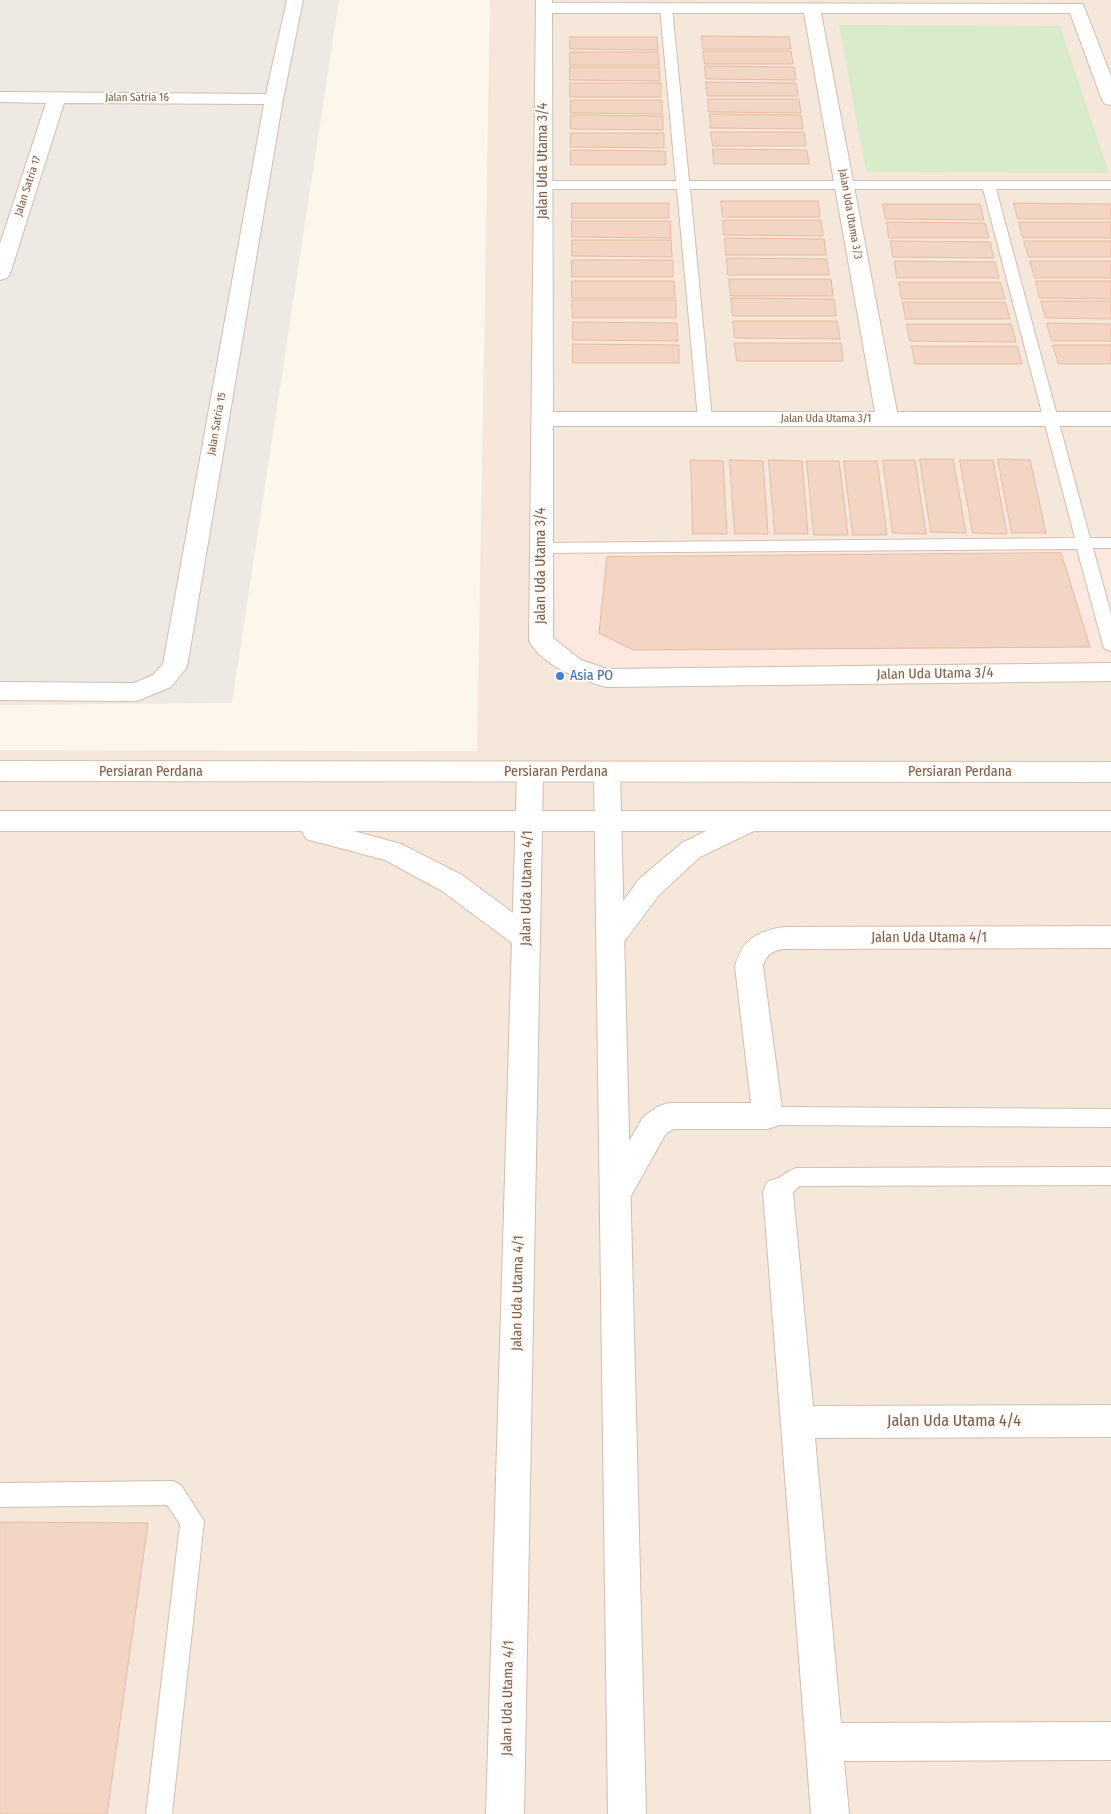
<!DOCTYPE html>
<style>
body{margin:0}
canvas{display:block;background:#fdf6ec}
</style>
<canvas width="1111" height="1814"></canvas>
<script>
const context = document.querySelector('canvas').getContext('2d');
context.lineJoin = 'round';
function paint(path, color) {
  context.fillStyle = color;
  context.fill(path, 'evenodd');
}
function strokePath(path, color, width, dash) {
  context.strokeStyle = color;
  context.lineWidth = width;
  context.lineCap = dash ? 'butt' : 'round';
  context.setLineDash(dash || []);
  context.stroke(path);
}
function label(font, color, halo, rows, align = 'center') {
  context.font = font + ' "Fira Sans Condensed",sans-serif';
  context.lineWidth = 4;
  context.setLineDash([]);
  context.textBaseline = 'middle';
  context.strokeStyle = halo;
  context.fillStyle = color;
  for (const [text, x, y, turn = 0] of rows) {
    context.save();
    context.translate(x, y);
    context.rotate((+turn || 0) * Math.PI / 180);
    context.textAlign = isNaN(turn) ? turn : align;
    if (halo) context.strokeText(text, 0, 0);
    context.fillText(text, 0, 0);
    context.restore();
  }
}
paint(new Path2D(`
 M490 0H1111V1814H0V750L477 751Z`), '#f5e8da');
paint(new Path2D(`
 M1111 536V662L613 667 583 658 557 636 553 540Z`), '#fde8e0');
paint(new Path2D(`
 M0 0H339L232 703 0 705Z`), '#efe9e4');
paint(new Path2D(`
 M839 25 1060 26 1109 173 866 172Z`), '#d8ecc9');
const building = new Path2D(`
 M702 36 789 37 791 49H703Z
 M570 37H657L658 50 570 49Z
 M703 51H791L793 64H705Z
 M570 52H658L659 65H570Z
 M705 66 794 67 796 80 706 79Z
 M570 67H659L660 81 570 80Z
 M706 82 796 83 798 96H708Z
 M570 83H661V97H570Z
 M708 99H799L801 113 709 112Z
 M571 100H662V114L571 113Z
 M710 114 801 115 803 129 711 128Z
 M571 115 663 116V130L571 129Z
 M711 132H804L806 146H713Z
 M571 133H664V148L571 147Z
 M713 149 807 150 809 164H714Z
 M571 150 665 151 666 165H571Z
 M721 201H818L820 217H723Z
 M572 203H669V218H572Z
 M1014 203 1111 204V219H1018Z
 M883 204H980L984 220 886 219Z
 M723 220H821L823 236 724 235Z
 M572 221H670L671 238 572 237Z
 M887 222 985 223 989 238H889Z
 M1019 222H1111V238H1023Z
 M725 238 824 239 826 255H726Z
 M572 240H671L672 257 572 256Z
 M891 241 990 242 994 258 893 257Z
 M1024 241H1111V257H1029Z
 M727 258 827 259 829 275H728Z
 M572 260H673V277H572Z
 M895 261 995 262 999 278H897Z
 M1030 261H1111V278H1035Z
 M729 279H831L833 296H731Z
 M572 281H674L675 298H572Z
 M1036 281H1111V299L1040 298Z
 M899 282H1000L1005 299H902Z
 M731 298 834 299 836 316H733Z
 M572 300H676V318H573Z
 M1041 301H1111V319L1046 318Z
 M903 302H1005L1010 319H906Z
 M733 321H837L840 339 735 338Z
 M573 322 677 323 678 341 573 340Z
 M1047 323 1111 324V341H1052Z
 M907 324H1011L1016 342 910 341Z
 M735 343H841L843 361H737Z
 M573 344 679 345V363H573Z
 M1053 345H1111V364H1059Z
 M912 346H1017L1022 364H915Z
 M920 459H953L966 533 931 532Z
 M998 459 1030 460 1046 533H1012Z
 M691 460 723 461 727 534H693Z
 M730 460 763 461 768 534H735Z
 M769 460 802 461 808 534H775Z
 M883 460H915L926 534 893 533Z
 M960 460H993L1007 534 973 533Z
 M807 461H839L848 535H814Z
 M844 461H877L887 535H853Z
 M1061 553 1090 647 633 650 599 633 607 557Z
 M0 1522 148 1523 107 1814H0Z`);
paint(building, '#f3d5c3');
strokePath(building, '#e6bba3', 1);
const service = new Path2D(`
 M666 5 672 8 689 181H1111V189H996L1090 538H1111V548H1093L1111 614V651L1105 649 1103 645 1077 549 541 553 535 552 533 548 535 544 541 543 1075 538 983 189H690L712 419 710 422H700L698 419 677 189H543L537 185 543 181H676L660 8Z
 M768 1107 1111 1109V1127L768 1125 761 1122 758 1116 761 1110Z
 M1111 1167V1185L800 1186 785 1199 778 1201 771 1199 767 1192C773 1181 785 1172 796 1168Z
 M173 1481 181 1485 204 1521 172 1814H146L180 1524 167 1505 0 1507V1483Z`);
const minor = new Path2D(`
 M287 0H303L283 99 187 667 171 687 137 701 0 700V682L134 683 153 675 163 664 264 104 64 103 10 274 7 278 0 280V244L46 103 0 102V92L266 94Z
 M536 0H552V3L1083 4 1111 76V105L1105 104 1102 100 1070 13H821L897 412H1111V426H553V638L581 660 607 669 1111 663V681L606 687C579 679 544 667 529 641ZM552 13H804L875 412H553Z
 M1111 926V948L783 949C772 951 766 955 763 966L783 1116 779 1125 768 1129H673L665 1135 626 1205 615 1209 604 1205 600 1195 604 1185 643 1117 657 1107 668 1103H751L735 966C743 939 756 932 783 927Z
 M778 1178 789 1182 793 1192 813 1406 1111 1405V1437L815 1438 841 1723 1111 1722V1760L844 1761 849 1814H811L763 1192 767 1182Z`);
const tertiary = new Path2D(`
 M530 762 539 765 543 772 524 1814H486L517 772 521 765Z
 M607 762 616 765 620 772 646 1814H608L594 772 598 765Z`);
const secondary = new Path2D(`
 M0 761 1111 762V782L0 781Z
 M0 811H1111V831H754L700 857 659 895 620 947 610 950 600 947 596 939 639 879 682 843 706 831H353L401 844 462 875 536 930 540 938 536 946 526 949 516 946 442 891 385 860 306 839 302 831H0Z`);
strokePath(service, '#d1beb0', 2);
strokePath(minor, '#d1beb0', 2);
strokePath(tertiary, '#d1beb0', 2);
strokePath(secondary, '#d6c0b0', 2);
paint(service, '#fff');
paint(minor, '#fff');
paint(tertiary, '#fff');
paint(secondary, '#fff');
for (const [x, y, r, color] of [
 [560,676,5,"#3f7fe0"]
]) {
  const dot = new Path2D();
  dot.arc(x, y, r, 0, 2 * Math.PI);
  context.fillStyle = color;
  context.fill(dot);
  strokePath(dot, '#fffaf3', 2);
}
label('11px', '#7a5c4d', '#fffaf3', [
 ["Jalan Satria 16",137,98],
 ["Jalan Satria 17",28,186,-72],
 ["Jalan Uda Utama 3/3",850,214,80],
 ["Jalan Uda Utama 3/1",826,419],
 ["Jalan Satria 15",217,424,-80]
]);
label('14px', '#7a5c4d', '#fffaf3', [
 ["Jalan Uda Utama 3/4",543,161,-90],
 ["Jalan Uda Utama 3/4",541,566,-90],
 ["Jalan Uda Utama 3/4",935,674,-1],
 ["Persiaran Perdana",151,772],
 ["Persiaran Perdana",556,772],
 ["Persiaran Perdana",960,772],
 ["Jalan Uda Utama 4/1",527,888,-89],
 ["Jalan Uda Utama 4/1",929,938],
 ["Jalan Uda Utama 4/1",518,1293,-89],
 ["Jalan Uda Utama 4/1",508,1698,-89]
]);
label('14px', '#366cbe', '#fffaf3', [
 ["Asia PO",570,676]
], 'left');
label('16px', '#7a5c4d', '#fffaf3', [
 ["Jalan Uda Utama 4/4",954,1422]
]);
</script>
